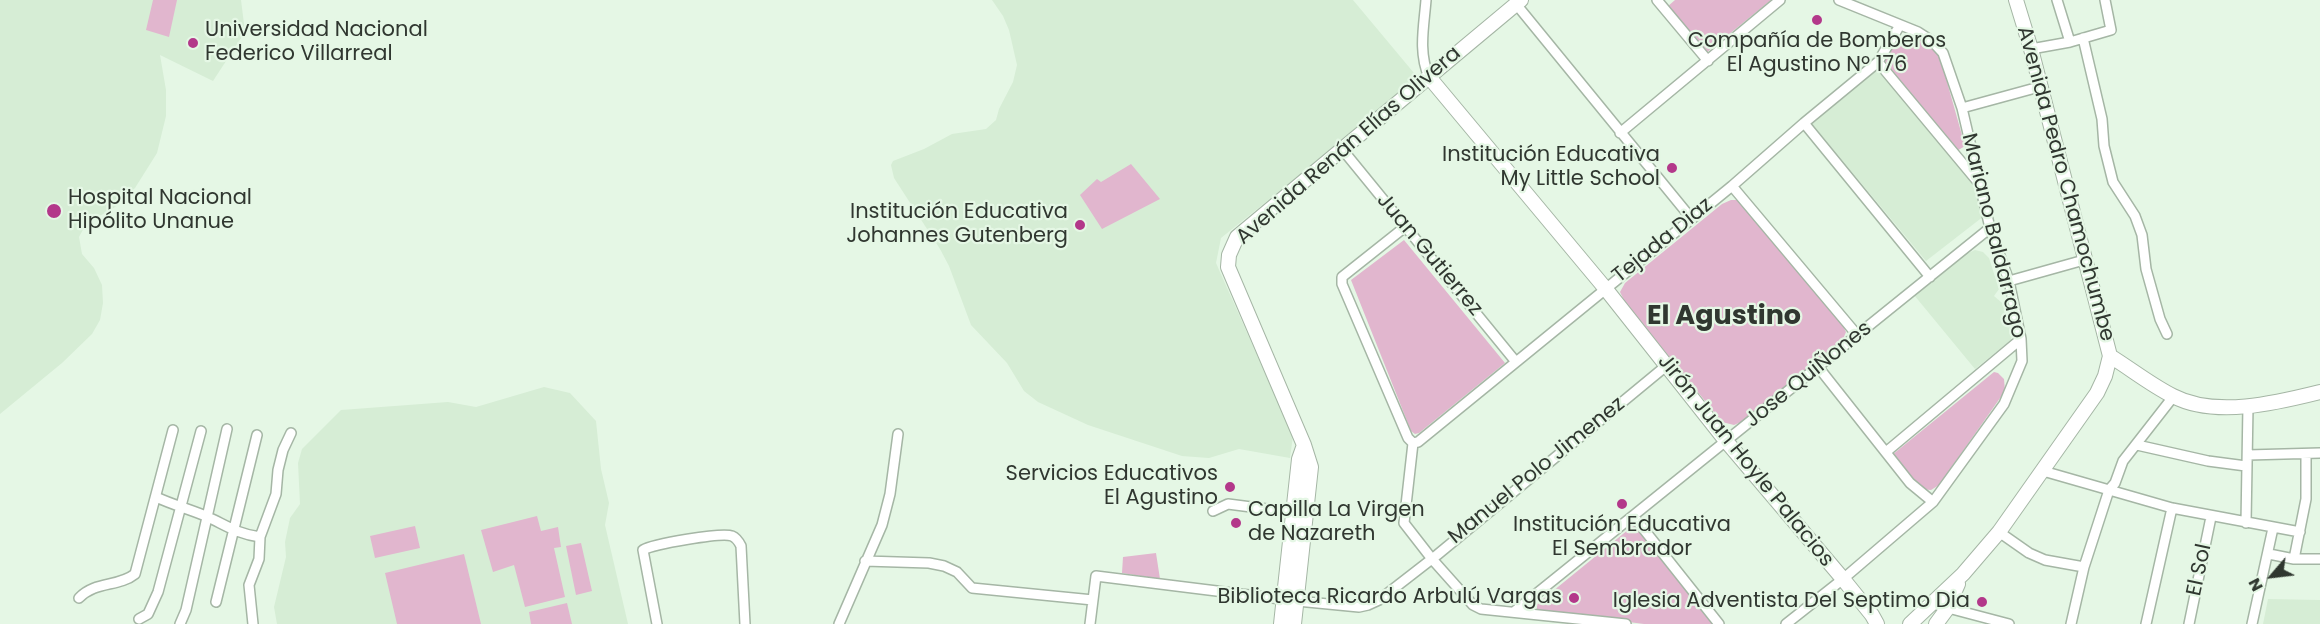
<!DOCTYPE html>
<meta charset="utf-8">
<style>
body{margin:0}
#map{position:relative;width:2320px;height:624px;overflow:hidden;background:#e5f7e5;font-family:Poppins,sans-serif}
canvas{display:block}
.north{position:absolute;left:2242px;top:546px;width:60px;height:60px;-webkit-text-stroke:4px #e5f7e5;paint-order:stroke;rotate:242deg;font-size:16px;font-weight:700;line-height:24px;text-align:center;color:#303730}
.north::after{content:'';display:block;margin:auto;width:21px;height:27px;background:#303730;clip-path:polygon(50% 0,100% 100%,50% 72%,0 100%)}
</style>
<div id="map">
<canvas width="2320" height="624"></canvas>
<div class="north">N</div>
</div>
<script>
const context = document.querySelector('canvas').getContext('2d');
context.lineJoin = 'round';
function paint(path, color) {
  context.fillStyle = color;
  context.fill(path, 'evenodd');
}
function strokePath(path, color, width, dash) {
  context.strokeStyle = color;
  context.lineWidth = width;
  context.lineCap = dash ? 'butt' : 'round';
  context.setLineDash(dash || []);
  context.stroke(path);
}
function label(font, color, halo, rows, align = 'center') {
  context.font = font + ' Poppins,sans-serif';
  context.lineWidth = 4.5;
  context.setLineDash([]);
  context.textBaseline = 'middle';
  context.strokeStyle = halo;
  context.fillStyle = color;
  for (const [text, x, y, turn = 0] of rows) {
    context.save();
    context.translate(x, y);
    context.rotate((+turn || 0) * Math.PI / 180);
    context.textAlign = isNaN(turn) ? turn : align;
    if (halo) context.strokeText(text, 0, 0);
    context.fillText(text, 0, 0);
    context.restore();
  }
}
paint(new Path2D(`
 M0 0H241L245 32 213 81 160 55 166 90V116L157 153 135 188 115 207 86 224 79 237 82 254 94 268 102 285 103 303 100 320 92 334 62 363 0 414Z
 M992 0H1353L1419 79 1221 238 1216 263 1293 436 1290 458 1239 449 1209 458 1182 456 1088 425 1038 402 1024 391 1007 363 971 325 949 266 940 249 894 178 891 165 893 161 924 149 952 134 986 129 996 120 999 109 1013 82 1017 65 1009 30 1003 16Z
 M1877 70 1977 189 1984 216 1926 261 1812 124Z
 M1975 250 1983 252 1989 258 1999 289 1994 296 2008 308 2013 329 2011 340 1975 369 1914 295 1966 254Z
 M544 387 570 393 596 421 601 469 609 503 605 525 628 624H277L274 607 286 557 285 542 290 518 300 504 298 463 302 449 341 410 448 402 476 407Z
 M2268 599 2320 600V624H2263Z`), '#d6edd5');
paint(new Path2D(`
 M153 0H177L169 37 146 30Z
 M1675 0H1771L1706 53 1667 7Z
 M1911 32 1932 44 1940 57 1965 146 1955 152 1882 63 1894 42Z
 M1131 164 1160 199 1102 229 1080 195 1097 179 1101 182Z
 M1731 200H1737L1742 203 1841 322 1846 332 1843 339 1837 346 1741 422 1734 425 1722 422 1625 302 1620 292 1625 283 1722 204Z
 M1404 240 1505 363 1419 433 1415 434 1411 431 1351 280Z
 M1994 372 1998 373 2004 379 2005 391 1939 485 1931 490 1920 489 1892 455Z
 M537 516 541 531 558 527 561 547 554 548 565 597 525 607 514 565 493 572 481 530Z
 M1634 525 1713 624H1644L1537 610V604Z
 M415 526 420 548 375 558 370 536Z
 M581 543 592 591 576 595 566 546Z
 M1156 553 1160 579 1122 573 1123 557Z
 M464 554 481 624H397L385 573Z
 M567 603 572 624H531L529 612Z`), '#e1b6ce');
const street = new Path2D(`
 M1426 0C1424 26 1418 52 1429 77
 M1657 0 1708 61
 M2057 0 2070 42
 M1516 4 1691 218
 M2083 38 2102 119 2104 146 2113 182 2135 216 2142 235 2146 269 2160 319 2167 334
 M2031 49 2070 42 2111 30 2105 0
 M1878 62 1978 182
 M1962 108 2039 87
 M1804 123 1930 277
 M1620 133 1780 0
 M1342 149 1516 362
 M1732 186 1858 336
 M1405 227 1342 277V284L1408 438 1413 443 1404 523 1432 559 1473 605 1481 609 1626 624
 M2009 281 2084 260
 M1819 368 1910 483 1933 502
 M1413 443 1418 442 1732 186 1804 123 1878 62 1900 25
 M2137 445 2208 461 2246 466
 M1886 452 2021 339
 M2248 455 2320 453
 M2043 471 2172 508 2300 532
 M156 497C173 505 192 510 208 517 227 526 238 534 260 537
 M1213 511 1228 504 1290 512
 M1634 517 1719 624
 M2246 523 2248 406
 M1999 532 2029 553 2045 560 2084 567
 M2269 554 2294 559H2320
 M2294 559 2306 499V455
 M865 561 929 563 944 566 957 572 972 588 1093 600
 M79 598C95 581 119 587 135 574L173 430
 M216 602 257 435
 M1933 604 2009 624
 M1515 611 1990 228
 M139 619 148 614 158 592 201 431
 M180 624 186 610 227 429
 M253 624 249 585 259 559 260 537 276 494 278 470 283 450 291 433
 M657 624 643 550C653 544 722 532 732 536 737 538 739 542 741 546L745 624
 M839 624 882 525 890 494 898 434
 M1090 624 1096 576 1297 601 1359 607 1368 605 1379 600 1437 555 1666 366
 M1786 624 1843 579 1933 502 2004 404 2022 361 2021 339 2009 281 1990 228 1962 108 1943 53 1932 41 1918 32 1839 0
 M2071 624 2084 567 2109 490 2115 483 2123 461 2173 397
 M2146 624 2172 508
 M2189 624 2211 517
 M2252 624 2273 528`);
const secondary = new Path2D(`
 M1429 77 1605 288 1726 441 1843 579 1872 615 1877 624
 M2110 356C2131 369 2151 385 2173 396 2215 418 2276 403 2320 392
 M1281 624 1299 459 1304 445
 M1294 624 1311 467 1304 445 1228 267 1229 255 1237 237 1521 0
 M1910 624 1963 574 1999 532 2097 393 2105 376 2110 356 2031 49 2016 0
 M1936 624 1947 609 1958 584`);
strokePath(street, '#a5b6a5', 12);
strokePath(secondary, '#a5b6a5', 16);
strokePath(street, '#fff', 9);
strokePath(secondary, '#fff', 14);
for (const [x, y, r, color] of [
 [1817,20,6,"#b3388a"],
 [193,43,6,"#b3388a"],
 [1672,168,6,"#b3388a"],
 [54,211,8,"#b3388a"],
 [1080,225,6,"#b3388a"],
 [1230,487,6,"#b3388a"],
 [1622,504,6,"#b3388a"],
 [1236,523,6,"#b3388a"],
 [1574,598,6,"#b3388a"],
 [1982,602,6,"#b3388a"]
]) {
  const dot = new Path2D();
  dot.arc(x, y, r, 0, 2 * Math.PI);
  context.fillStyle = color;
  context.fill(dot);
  strokePath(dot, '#e5f7e5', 2);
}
label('21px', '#303730', '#e5f7e5', [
 ["Universidad Nacional",205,31,"left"],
 ["Federico Villarreal",205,55,"left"],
 ["Compañía de Bomberos",1817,42,"center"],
 ["El Agustino Nº 176",1817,66,"center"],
 ["Institución Educativa",1660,156],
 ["My Little School",1660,180],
 ["Hospital Nacional",68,199,"left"],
 ["Hipólito Unanue",68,223,"left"],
 ["Institución Educativa",1068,213],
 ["Johannes Gutenberg",1068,237],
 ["Servicios Educativos",1218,475],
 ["El Agustino",1218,499],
 ["Capilla La Virgen",1248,511,"left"],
 ["de Nazareth",1248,535,"left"],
 ["Institución Educativa",1622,526,"center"],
 ["El Sembrador",1622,550,"center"],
 ["Biblioteca Ricardo Arbulú Vargas",1562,598],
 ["Iglesia Adventista Del Septimo Dia",1970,602]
], 'right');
label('21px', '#303730', '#e5f7e5', [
 ["Avenida Renán Elías Olivera",1349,146,-41],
 ["Avenida Pedro Chamochumbe",2065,184,75],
 ["Mariano Baldarrago",1993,236,76],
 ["Tejada Diaz",1663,241,-39],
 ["Juan Gutierrez",1429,255,50],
 ["Jose QuiÑones",1809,375,-39],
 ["Jirón Juan Hoyle Palacios",1745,461,51],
 ["Manuel Polo Jimenez",1537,471,-39],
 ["El Sol",2200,570,-78]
]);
label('bold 27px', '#303730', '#e5f7e5', [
 ["El Agustino",1724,317]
]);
</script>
